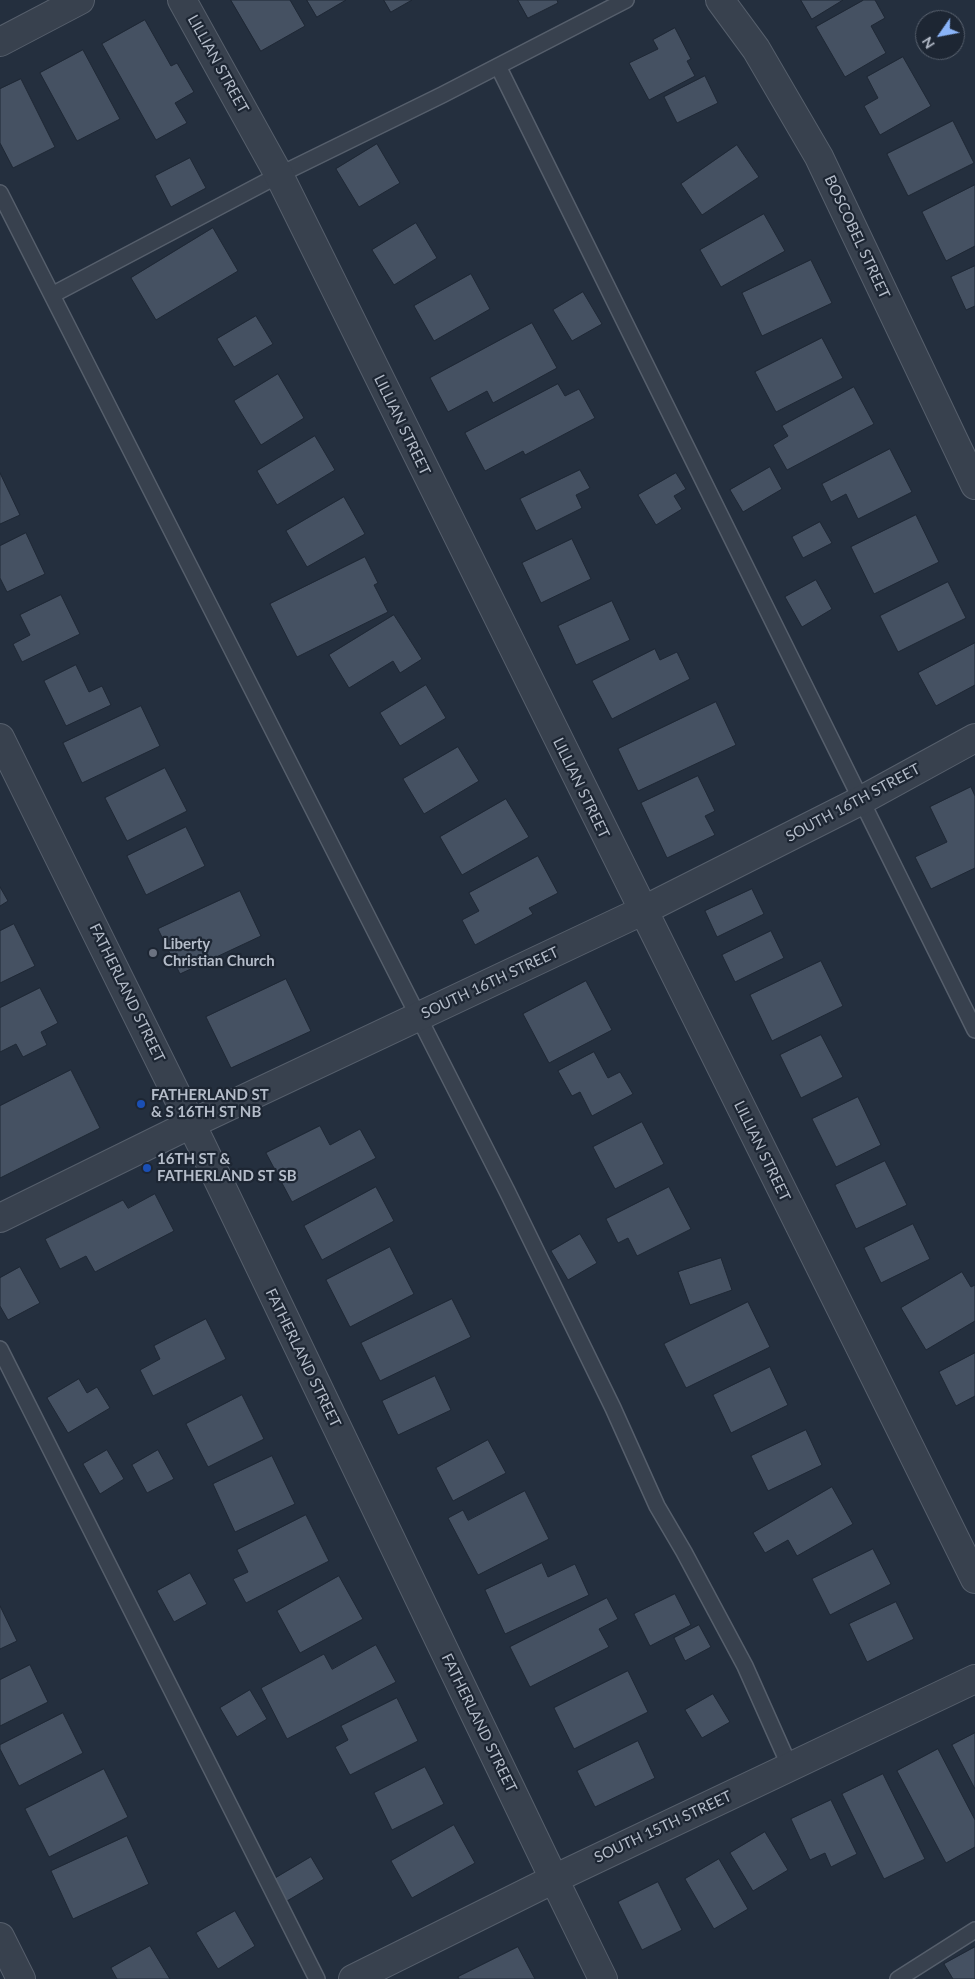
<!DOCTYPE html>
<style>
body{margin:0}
#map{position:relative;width:975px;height:1979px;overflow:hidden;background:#242f3e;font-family:Lato,sans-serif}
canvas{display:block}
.north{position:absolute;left:915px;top:10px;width:50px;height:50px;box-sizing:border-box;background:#1d2633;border:1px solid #59626f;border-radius:50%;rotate:237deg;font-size:14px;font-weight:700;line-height:20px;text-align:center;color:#b4bcc9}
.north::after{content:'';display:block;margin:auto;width:18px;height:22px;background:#8ab4f8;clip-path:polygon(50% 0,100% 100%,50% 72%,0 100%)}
</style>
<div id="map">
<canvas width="975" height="1979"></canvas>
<div class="north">N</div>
</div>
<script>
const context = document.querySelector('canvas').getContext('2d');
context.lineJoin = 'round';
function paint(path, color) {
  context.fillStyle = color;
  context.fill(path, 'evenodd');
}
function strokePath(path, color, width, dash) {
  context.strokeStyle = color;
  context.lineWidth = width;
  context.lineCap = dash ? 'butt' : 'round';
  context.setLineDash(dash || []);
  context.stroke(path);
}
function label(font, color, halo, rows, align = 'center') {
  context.font = font + ' Lato,sans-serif';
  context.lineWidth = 4.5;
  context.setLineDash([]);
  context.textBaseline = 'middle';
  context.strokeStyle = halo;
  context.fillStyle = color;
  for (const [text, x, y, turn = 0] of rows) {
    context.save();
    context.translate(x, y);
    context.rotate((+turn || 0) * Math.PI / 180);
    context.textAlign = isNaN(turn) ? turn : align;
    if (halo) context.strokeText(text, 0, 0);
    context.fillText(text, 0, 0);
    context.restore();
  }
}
const building = new Path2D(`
 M231 0H290L305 26 261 51Z
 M307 0H346L317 17Z
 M384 0H412L391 12Z
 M518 0H557L558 3 528 18Z
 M801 0H843L812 19Z
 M864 0H875L885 18 871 26 886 53 845 77 816 27Z
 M145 20 171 66 177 63 194 92 175 103 187 123 156 140 102 44Z
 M675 28 691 59 687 61 695 76 649 100 629 63 658 49 653 40Z
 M83 50 120 119 77 141 40 73Z
 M903 57 931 106 880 135 864 106 878 98 867 77Z
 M705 76 718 103 677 123 664 97Z
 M21 79 55 147 13 168 0 143V89Z
 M953 121 974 163 908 196 887 154Z
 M377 144 400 183 359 207 336 169Z
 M737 145 759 177 702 215 681 184Z
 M190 158 206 188 171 207 155 176Z
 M975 185V246L946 261 922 212Z
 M764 214 785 251 721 287 700 250Z
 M416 223 437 258 394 285 372 250Z
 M213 228 238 271 156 320 131 278Z
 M811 260 832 303 762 336 742 293Z
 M975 266V306L966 310 951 277Z
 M471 274 490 309 434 341 414 306Z
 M583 292 602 324 572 341 553 310Z
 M256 316 273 344 234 367 217 339Z
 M532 323 557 368 493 403 487 391 448 412 430 378Z
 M822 338 843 378 776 412 755 372Z
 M278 374 304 418 261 445 234 401Z
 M558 384 565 396 579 389 595 418 525 455 523 451 485 471 465 433Z
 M854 387 874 424 787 470 773 445 788 436 782 426Z
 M315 436 335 470 277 505 257 471Z
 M890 449 912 492 858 519 846 494 831 502 822 484Z
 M770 467 782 489 743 512 730 490Z
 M580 470 590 488 576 495 582 508 536 531 520 499Z
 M0 473 20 515 0 524Z
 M676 473 686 489 674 496 682 509 656 525 638 495Z
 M344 497 365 534 307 567 286 531Z
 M916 515 939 562 874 594 851 547Z
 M820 522 832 543 803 558 792 537Z
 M26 533 45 574 7 592 0 578V546Z
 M572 539 591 579 541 603 522 563Z
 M365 557 378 583 374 585 388 612 297 657 270 604Z
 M816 580 832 609 802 627 785 597Z
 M948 582 966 618 898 652 880 616Z
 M61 595 80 634 22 662 13 644 30 635 20 615Z
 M612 601 630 640 576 665 558 626Z
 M394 615 422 659 400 673 393 661 349 688 329 655Z
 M975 643V685L936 706 918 673Z
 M655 649 660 660 677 652 690 679 612 719 592 681Z
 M76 665 89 692 102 686 111 705 66 726 44 681Z
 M426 685 446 718 400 746 380 713Z
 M716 702 736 745 638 791 618 749Z
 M141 706 160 746 82 783 63 743Z
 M458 747 479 781 424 814 403 779Z
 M165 768 187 811 127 841 105 798Z
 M698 776 715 811 705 816 715 835 667 858 641 803Z
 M971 787 975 796V868L931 889 915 857 947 842 930 807Z
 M506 799 529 837 462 875 440 837Z
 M186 827 205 866 146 895 127 856Z
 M538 856 558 893 529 908 533 914 475 945 462 920 479 911 469 893Z
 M0 887 8 901 0 906Z
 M752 889 764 914 717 937 705 911Z
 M240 891 261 936 180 974 158 929Z
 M14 924 35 966 0 983V931Z
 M771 931 784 958 735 982 722 955Z
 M821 961 843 1006 772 1041 750 995Z
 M286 979 311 1031 231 1068 206 1017Z
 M586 981 612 1030 549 1063 523 1014Z
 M40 988 58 1023 41 1032 47 1045 23 1057 16 1044 0 1052V1008Z
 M821 1035 843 1077 801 1098 780 1055Z
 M594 1052 608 1078 620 1072 633 1094 592 1116 580 1092 572 1096 558 1071Z
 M71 1070 100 1128 0 1178V1106Z
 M858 1097 881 1145 836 1167 812 1119Z
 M642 1122 664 1164 615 1189 593 1147Z
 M320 1126 330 1145 360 1129 376 1158 292 1202 266 1153Z
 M885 1161 907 1205 856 1229 835 1185Z
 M376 1187 394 1221 322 1260 304 1226Z
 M669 1187 691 1229 637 1256 628 1238 618 1243 606 1219Z
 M155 1194 174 1231 95 1272 86 1256 60 1269 45 1239 123 1200 128 1208Z
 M913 1224 930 1259 881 1283 864 1248Z
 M580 1234 597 1263 568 1280 551 1251Z
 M390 1247 414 1294 350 1327 326 1280Z
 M721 1258 732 1290 690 1305 678 1272Z
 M20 1267 40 1303 8 1320 0 1306V1278Z
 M962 1272 971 1287 975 1285V1321L926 1350 901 1308Z
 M452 1299 471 1337 380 1381 361 1343Z
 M748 1302 770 1347 686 1388 664 1344Z
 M206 1319 226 1359 153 1396 140 1370 160 1359 154 1346Z
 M975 1353V1396L956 1406 939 1372Z
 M770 1367 788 1405 731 1433 713 1395Z
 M435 1376 451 1410 398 1435 382 1401Z
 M79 1379 87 1393 97 1387 110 1408 68 1433 47 1398Z
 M242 1395 264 1439 208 1467 186 1424Z
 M806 1430 822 1465 768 1491 751 1456Z
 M488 1440 506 1473 453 1501 436 1468Z
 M107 1450 124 1479 100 1494 83 1464Z
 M158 1450 174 1479 147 1493 132 1465Z
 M272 1456 295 1504 235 1532 213 1484Z
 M832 1487 853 1524 797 1556 788 1540 765 1553 753 1533Z
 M525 1491 549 1539 478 1575 448 1518 463 1510 468 1520Z
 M306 1515 329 1561 246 1603 233 1579 248 1572 237 1550Z
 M873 1549 891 1584 830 1615 812 1579Z
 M542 1563 548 1577 575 1564 589 1595 505 1634 485 1590Z
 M190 1573 207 1604 174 1622 157 1591Z
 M339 1576 363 1619 300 1653 277 1611Z
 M675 1594 691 1625 650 1646 634 1614Z
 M607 1598 618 1619 599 1629 609 1647 530 1687 510 1647Z
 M896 1602 914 1639 867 1662 849 1624Z
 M0 1606 17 1641 0 1649Z
 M699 1625 711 1647 685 1661 674 1638Z
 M376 1645 396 1682 287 1739 261 1688 324 1654 332 1669Z
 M30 1665 48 1702 0 1726V1680Z
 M628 1671 648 1712 574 1749 554 1708Z
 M250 1690 267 1719 237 1737 220 1708Z
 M713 1694 730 1722 702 1738 685 1710Z
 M397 1698 418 1741 350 1775 335 1747 348 1740 341 1726Z
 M63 1713 83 1753 19 1786 0 1749V1745Z
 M975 1733V1789L952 1745Z
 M638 1741 655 1778 595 1807 577 1771Z
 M938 1749 975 1820V1847L946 1863 897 1771Z
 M425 1767 444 1804 392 1830 374 1793Z
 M104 1769 128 1817 49 1857 25 1809Z
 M883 1774 925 1859 884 1879 842 1794Z
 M831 1800 857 1854 831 1867 825 1853 810 1860 791 1819Z
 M454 1825 475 1863 412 1898 391 1861Z
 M765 1832 788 1870 753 1891 730 1853Z
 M127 1836 149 1884 73 1919 51 1871Z
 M311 1857 324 1879 287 1901 274 1879Z
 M719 1859 748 1909 714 1929 685 1879Z
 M658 1882 682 1930 642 1950 618 1902Z
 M235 1911 255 1946 218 1969 196 1933Z
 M150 1946 170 1979H117L111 1968Z
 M518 1947 535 1979H459L458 1977Z
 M975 1947V1979H953L944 1964Z`);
paint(building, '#455162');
strokePath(building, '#1f2835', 1);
const service = new Path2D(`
 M498 66 975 1030
 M0 193 507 1191 613 1408 657 1506 684 1552 745 1666 790 1767
 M52 295 279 175 442 95 626 0
 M0 1349 317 1979
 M898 1979 975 1930`);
const minor = new Path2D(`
 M182 0 279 175 975 1579
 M720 0 756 49 819 157 975 485
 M0 42 80 0
 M0 738 201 1144 554 1879 603 1979
 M0 1218 191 1124 642 911 860 801 975 738
 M0 1937 21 1979
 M353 1979 554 1879 975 1679`);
strokePath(service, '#565f6c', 18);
strokePath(minor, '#565f6c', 30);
strokePath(service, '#38414e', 15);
strokePath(minor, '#38414e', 28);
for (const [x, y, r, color] of [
 [153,953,5,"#6b7280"],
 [141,1104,5,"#1a4fb4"],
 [147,1168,5,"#1a4fb4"]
]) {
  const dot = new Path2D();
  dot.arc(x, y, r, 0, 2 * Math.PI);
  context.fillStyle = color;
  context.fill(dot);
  strokePath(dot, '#1d2633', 2);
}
label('15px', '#b4bcc9', '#1d2633', [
 ["LILLIAN STREET",218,64,61],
 ["BOSCOBEL STREET",857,237,65],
 ["LILLIAN STREET",402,425,64],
 ["LILLIAN STREET",581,788,64],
 ["SOUTH 16TH STREET",853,803,-28],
 ["SOUTH 16TH STREET",490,983,-25],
 ["FATHERLAND STREET",127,993,64],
 ["LILLIAN STREET",762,1151,64],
 ["FATHERLAND STREET",303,1358,64],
 ["FATHERLAND STREET",479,1723,64],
 ["SOUTH 15TH STREET",663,1827,-25]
]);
label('bold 15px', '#b4bcc9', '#1d2633', [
 ["Liberty",163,944],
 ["Christian Church",163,961],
 ["FATHERLAND ST",151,1095],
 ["& S 16TH ST NB",151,1112],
 ["16TH ST &",157,1159],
 ["FATHERLAND ST SB",157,1176]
], 'left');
</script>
